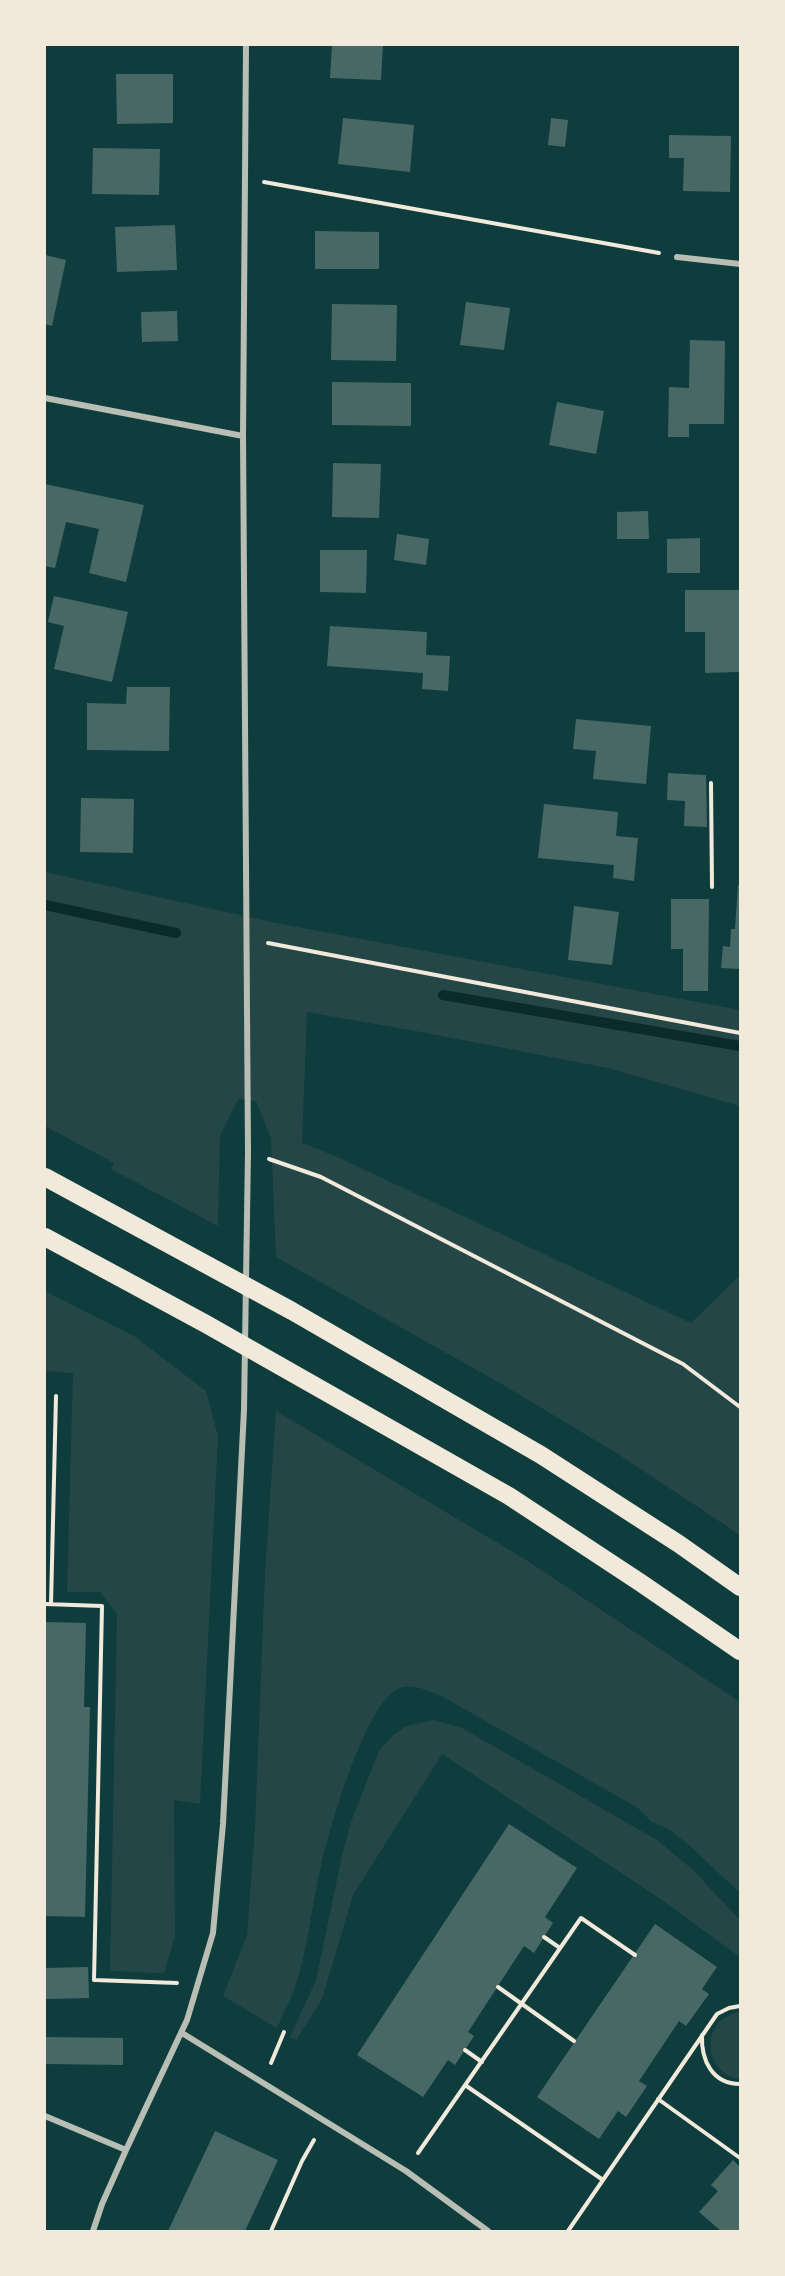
<!DOCTYPE html>
<style>
body{margin:0}
#map{position:relative;width:785px;height:2276px;overflow:hidden;background:#0f3d3e;font-family:Commissioner,sans-serif}
canvas{display:block}
.frame{position:absolute;inset:0;border:46px solid #f1e9da;pointer-events:none}
</style>
<div id="map">
<canvas width="785" height="2276"></canvas>
<div class="frame"></div>
</div>
<script>
const context = document.querySelector('canvas').getContext('2d');
context.lineJoin = 'round';
function paint(path, color) {
  context.fillStyle = color;
  context.fill(path, 'evenodd');
}
function strokePath(path, color, width, dash) {
  context.strokeStyle = color;
  context.lineWidth = width;
  context.lineCap = dash ? 'butt' : 'round';
  context.setLineDash(dash || []);
  context.stroke(path);
}
paint(new Path2D(`
 M45 872 276 923 740 1010V1106L608 1068 421 1032 307 1012 302 1143 335 1156 691 1323 740 1275V1535L618 1454 505 1386 276 1257 271 1138 256 1101 238 1099 220 1136 218 1226 111 1169 114 1163 45 1126Z
 M45 1291 134 1336 206 1391 218 1436 200 1804 174 1800 175 1936 164 1973 110 1971 117 1614 100 1592H67L73 1373 45 1371Z
 M276 1411 523 1558 740 1702V1893L690 1846 670 1830 652 1822 638 1808 445 1698C431 1692 413 1682 398 1689 365 1704 329 1830 321 1866 312 1903 309 1941 298 1978 293 1995 284 2012 277 2028L223 1996 247 1935 255 1828 265 1573Z
 M434 1720 462 1728 657 1840 693 1870 740 1920V1957L659 1898 442 1754 353 1895 322 1999 296 2040 290 2037 316 1980 342 1856 352 1819 379 1751 393 1735 406 1726Z
 M737 2012H740V2079C714 2077 702 2045 717 2025 722 2018 730 2015 737 2012Z`), '#244646');
strokePath(new Path2D(`
 M45 905 176 933
 M443 995 740 1046`), '#0a2a2b', 10);
paint(new Path2D(`
 M332 45H383L381 80 330 78Z
 M116 74H173V123L117 124Z
 M343 118 414 125 410 172 338 164Z
 M551 118 568 120 565 147 548 145Z
 M669 135 731 136 730 192 683 191 684 158H669Z
 M93 148 160 149 159 195 92 194Z
 M175 225 177 270 117 272 115 227Z
 M315 231 379 232V269H315Z
 M45 255 66 260 52 326 45 324Z
 M466 302 510 308 504 350 460 345Z
 M332 304 397 305 396 361 331 360Z
 M177 311 178 341 142 342 141 312Z
 M690 340 725 341 724 424H689V437H668L669 387 689 388Z
 M332 382 411 383V426L332 425Z
 M557 402 604 411 596 454 549 445Z
 M333 463 381 464 379 518 332 517Z
 M45 484 144 505 126 582 89 573 99 529 66 522 55 568 45 566Z
 M648 511 649 539H617V512Z
 M397 534 429 539 426 565 394 560Z
 M700 538V573H667V539Z
 M320 550H367L366 593 320 592Z
 M685 590H740V672L705 673V632H685Z
 M54 596 128 612 112 682 54 669 64 626 48 622Z
 M330 626 427 632 426 655 450 656 448 691 422 689 423 673 327 666Z
 M127 687H170L169 751 87 750V703L126 704Z
 M576 719 651 726 646 784 593 779 596 751 573 749Z
 M668 773 706 775 707 827 684 826 685 801 667 800Z
 M81 798 134 799 133 853 80 852Z
 M544 804 618 812 616 836 638 838 634 881 613 878 614 865 538 858Z
 M738 885H740V969L721 968 723 946 730 947 731 929H735Z
 M671 899H709L708 991H683V949H671Z
 M574 906 619 912 612 965 568 960Z
 M45 1622 86 1623 84 1707H90L85 1917 45 1916Z
 M509 1824 577 1868 545 1917 553 1923 534 1953 524 1946 468 2032 474 2036 455 2065 448 2060 423 2097 357 2055Z
 M655 1924 717 1967 702 1989 709 1994 686 2026 679 2021 639 2081 647 2086 626 2117 618 2111 599 2139 537 2097Z
 M88 1967 89 1998 45 1999V1968Z
 M45 2037 123 2038V2065L45 2064Z
 M215 2131 278 2160 245 2231H168Z
 M733 2160 740 2167V2231H721L699 2212 718 2191 711 2185Z`), '#486865');
strokePath(new Path2D(`
 M264 182 659 253
 M711 783 712 887
 M268 943 740 1033
 M269 1159 321 1177 683 1364 740 1407
 M45 1604 102 1606 94 1980 177 1983
 M51 1604 56 1396
 M544 1937 560 1948
 M498 1987 574 2041
 M702 2035C701 2060 712 2084 740 2084
 M465 2050 482 2062
 M271 2063 284 2032
 M465 2085 603 2180 717 2014 729 2008 740 2006
 M658 2099 740 2158
 M418 2153 581 1918 635 1955
 M271 2231 302 2161 314 2140
 M568 2231 603 2180`), '#f1e9da', 4);
strokePath(new Path2D(`
 M677 257 740 264
 M45 398 243 436
 M182 2033 406 2171 488 2231
 M45 2116 126 2150
 M93 2231 102 2204 126 2150 187 2020 213 1933 223 1824 244 1410 248 1152 243 436 246 45`), '#b8beb3', 6);
strokePath(new Path2D(`
 M45 1177 292 1311 541 1455 679 1544 740 1587
 M45 1237 206 1324 509 1496 641 1583 740 1651`), '#f1e9da', 18);
</script>
